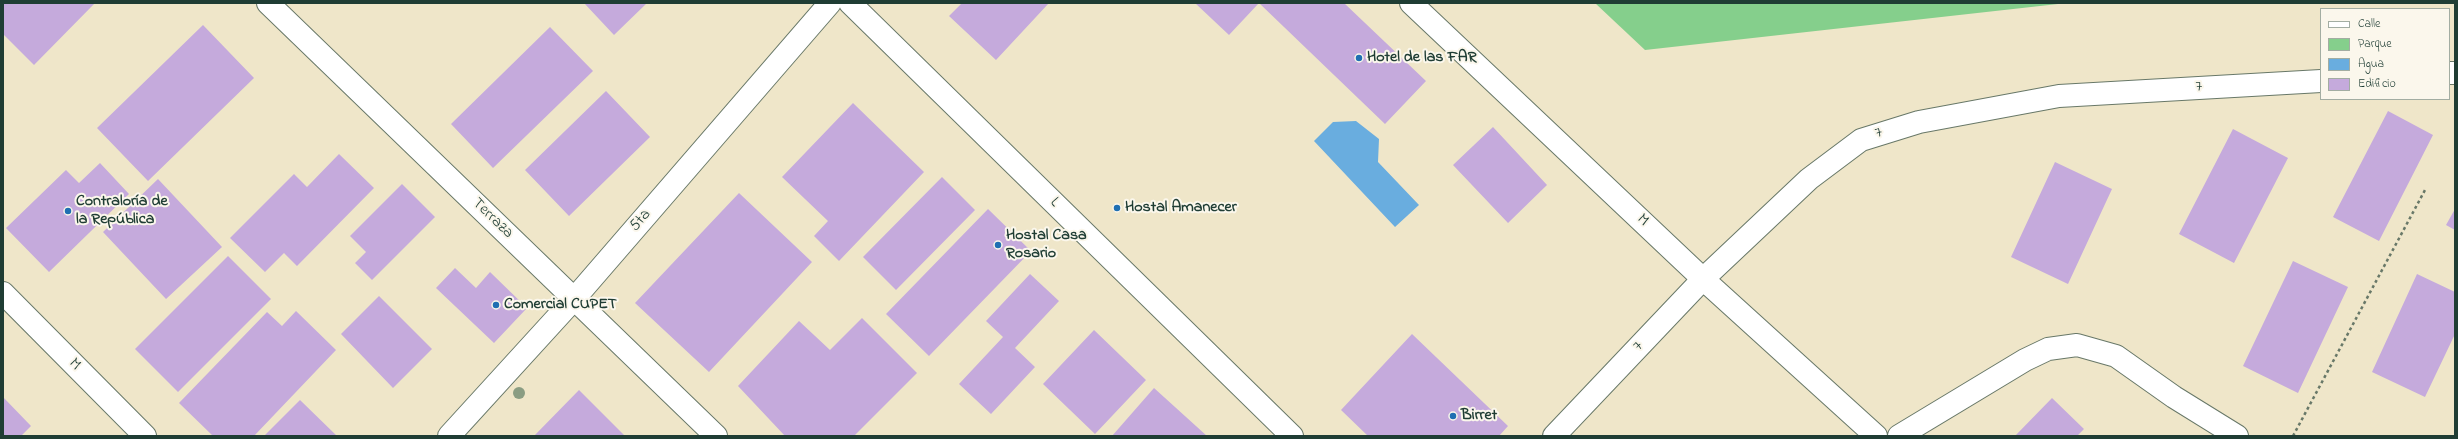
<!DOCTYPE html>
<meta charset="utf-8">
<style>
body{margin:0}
#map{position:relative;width:2458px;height:439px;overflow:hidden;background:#efe6c9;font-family:"Indie Flower",sans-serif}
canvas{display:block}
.frame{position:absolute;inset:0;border:4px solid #1f3d34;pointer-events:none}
.legend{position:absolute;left:2320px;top:8px;width:130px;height:92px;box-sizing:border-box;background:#fbf7ec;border:1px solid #a3ada2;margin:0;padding:5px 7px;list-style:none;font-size:12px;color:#1f3d34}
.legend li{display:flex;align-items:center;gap:8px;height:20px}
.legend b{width:20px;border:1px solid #a3ada2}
</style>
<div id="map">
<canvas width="2458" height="439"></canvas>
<div class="frame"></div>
<ul class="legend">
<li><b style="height:5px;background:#fff"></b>Calle</li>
<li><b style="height:11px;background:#85cf8c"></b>Parque</li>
<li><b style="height:11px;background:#69addf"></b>Agua</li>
<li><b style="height:11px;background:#c5aadc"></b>Edificio</li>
</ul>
</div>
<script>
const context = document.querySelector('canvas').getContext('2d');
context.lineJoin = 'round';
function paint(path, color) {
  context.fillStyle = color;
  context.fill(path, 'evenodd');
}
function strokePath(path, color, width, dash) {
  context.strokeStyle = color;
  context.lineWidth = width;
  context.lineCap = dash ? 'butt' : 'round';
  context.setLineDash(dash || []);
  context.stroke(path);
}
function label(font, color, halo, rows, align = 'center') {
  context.font = font + ' "Indie Flower",sans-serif';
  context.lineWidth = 4;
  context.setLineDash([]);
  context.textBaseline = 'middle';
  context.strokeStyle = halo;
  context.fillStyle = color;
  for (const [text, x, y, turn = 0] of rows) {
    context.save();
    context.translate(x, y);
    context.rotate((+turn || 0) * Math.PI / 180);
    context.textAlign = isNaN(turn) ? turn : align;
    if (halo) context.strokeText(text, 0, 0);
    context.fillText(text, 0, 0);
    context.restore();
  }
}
paint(new Path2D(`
 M1595 3H2067L1645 50Z`), '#85cf8c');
paint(new Path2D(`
 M1356 121 1379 139 1378 162 1419 205 1395 227 1314 141 1333 122Z`), '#69addf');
paint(new Path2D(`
 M3 3H95L34 65 3 34Z
 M584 3H647L614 35Z
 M962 3H1049L996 60 949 16Z
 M1195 3H1344L1426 81 1385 124 1259 3 1229 35Z
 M203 25 254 78 148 181 97 128Z
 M550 27 593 71 493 168 451 124Z
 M606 91 650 137 569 216 525 170Z
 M853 103 924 172 839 261 814 236 828 221 782 177Z
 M2388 111 2433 135 2379 241 2333 217Z
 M1493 127 1547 185 1508 223 1453 165Z
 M2233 129 2288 158 2234 263 2179 234Z
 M339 154 374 188 297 266 284 253 265 272 230 238 294 174 307 187Z
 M2055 162 2112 189 2068 284 2011 257Z
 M100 163 129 194 49 272 6 228 66 170 79 183Z
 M942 177 975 210 896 290 863 257Z
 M158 179 222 247 166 299 103 232Z
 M402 184 435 217 372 280 355 263 366 252 350 236Z
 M739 193 812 262 709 372 635 303Z
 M988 209 1031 251 929 356 886 314Z
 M2455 209V230L2446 225Z
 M228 256 271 299 178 392 135 349Z
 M2293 261 2348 287 2298 393 2243 366Z
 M455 268 476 288 490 272 527 308 494 343 436 288Z
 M1030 274 1059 301 1015 348 1035 367 991 414 959 384 1003 337 986 321Z
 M2417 274 2455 292V334L2425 397 2372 372Z
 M379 296 432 349 393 388 341 334Z
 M296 311 336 350 254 436H213L179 403 267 312 282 326Z
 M862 318 917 373 854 436H785L738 386 799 321 830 350Z
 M1094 330 1146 380 1095 434 1043 384Z
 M1412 334 1508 426 1499 436H1368L1341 410Z
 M1154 388 1207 436H1112Z
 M579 390 625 436H534Z
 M3 397 31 426 21 436H3Z
 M2052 398 2084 429 2077 436H2015Z
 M300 400 337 436H264Z`), '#c5aadc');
const minor = new Path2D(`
 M268 3 716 436
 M850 3 1292 436
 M1411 3 1703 279 1876 436
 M2449 73H2455
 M3 293 145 436
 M449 436 574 299 830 3
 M1554 436 1703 279 1809 179 1861 140 1919 122 2059 96 2321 81
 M1899 436 2025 360 2048 349 2077 345 2116 356 2174 397 2237 436`);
strokePath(minor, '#687868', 24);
strokePath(new Path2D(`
 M2293 436 2425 190`), '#687868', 2.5, [3, 3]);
strokePath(minor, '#fff', 22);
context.fillStyle = '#8a9d83';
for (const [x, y] of [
 [519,393]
]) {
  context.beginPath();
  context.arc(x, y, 6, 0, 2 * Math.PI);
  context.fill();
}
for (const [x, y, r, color] of [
 [1359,58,4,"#1f6fb2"],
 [1117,208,4,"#1f6fb2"],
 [68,211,4,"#1f6fb2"],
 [998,245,4,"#1f6fb2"],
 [496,305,4,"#1f6fb2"],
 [1453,416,4,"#1f6fb2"]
]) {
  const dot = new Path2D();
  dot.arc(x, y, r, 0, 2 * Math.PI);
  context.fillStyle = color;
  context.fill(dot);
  strokePath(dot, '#fbf7ec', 1.5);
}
label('bold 16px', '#1f3d34', '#fbf7ec', [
 ["Hotel de las FAR",1367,58],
 ["Contraloría de",76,202],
 ["la República",76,220],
 ["Hostal Amanecer",1125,208],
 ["Hostal Casa",1006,236],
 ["Rosario",1006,254],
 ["Comercial CUPET",504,305],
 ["Birret",1461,416]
], 'left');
label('16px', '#1f3d34', '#fbf7ec', [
 ["7",2199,88,-3],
 ["7",1879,134,-18],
 ["L",1054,203,44],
 ["Terraza",492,219,44],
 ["5ta",641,221,-49],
 ["M",1642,221,43],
 ["7",1639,347,-47],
 ["M",74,365,45]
]);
</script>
